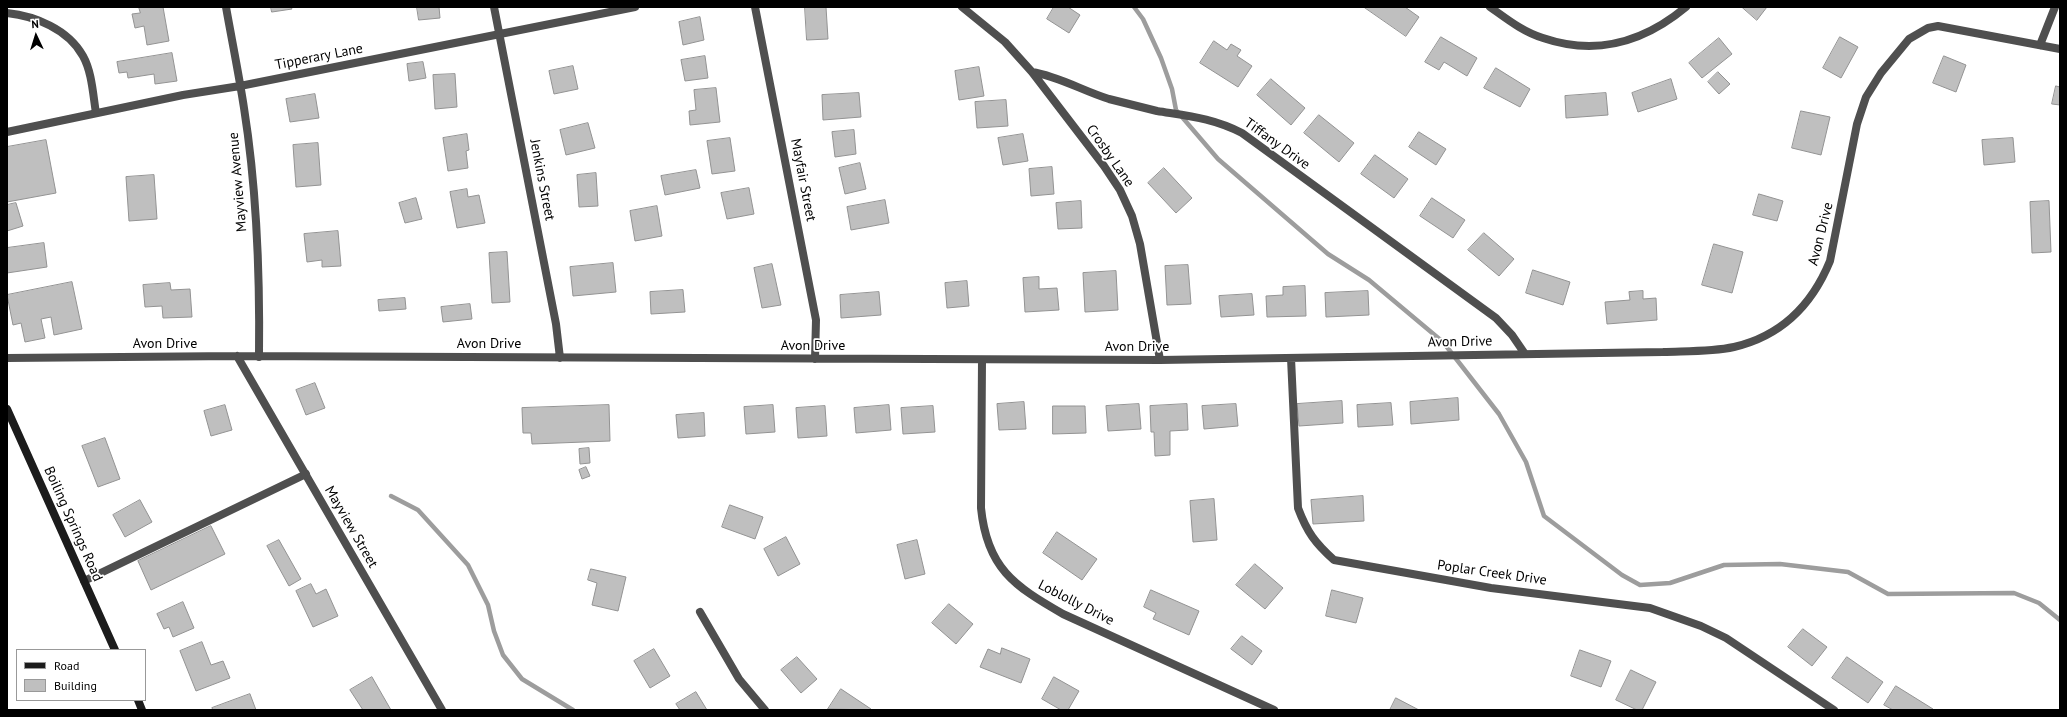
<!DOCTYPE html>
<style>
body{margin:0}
#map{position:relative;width:2067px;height:717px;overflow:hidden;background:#fff;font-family:"PT Sans",sans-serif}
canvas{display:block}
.frame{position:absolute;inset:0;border:8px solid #000;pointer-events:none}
.legend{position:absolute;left:16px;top:649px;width:130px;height:52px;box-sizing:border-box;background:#fff;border:1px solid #999;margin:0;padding:5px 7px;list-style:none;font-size:12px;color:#000}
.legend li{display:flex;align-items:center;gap:8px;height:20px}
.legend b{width:20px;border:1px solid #999}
.north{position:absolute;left:16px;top:16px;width:40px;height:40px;-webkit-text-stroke:3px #fff;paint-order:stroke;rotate:356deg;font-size:11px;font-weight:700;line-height:16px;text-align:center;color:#000}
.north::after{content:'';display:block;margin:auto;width:14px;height:18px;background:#000;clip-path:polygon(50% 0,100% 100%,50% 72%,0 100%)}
</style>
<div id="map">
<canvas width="2067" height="717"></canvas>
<div class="frame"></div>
<ul class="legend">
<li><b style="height:5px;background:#1c1c1c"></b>Road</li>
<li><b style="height:11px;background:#bfbfbf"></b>Building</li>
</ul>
<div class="north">N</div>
</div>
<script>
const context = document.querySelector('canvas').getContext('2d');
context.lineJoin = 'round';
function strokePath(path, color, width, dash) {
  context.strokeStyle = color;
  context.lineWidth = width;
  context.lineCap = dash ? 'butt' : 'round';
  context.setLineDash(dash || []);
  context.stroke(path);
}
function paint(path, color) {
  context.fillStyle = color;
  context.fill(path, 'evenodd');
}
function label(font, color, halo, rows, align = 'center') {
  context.font = font + ' "PT Sans",sans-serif';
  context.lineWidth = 3.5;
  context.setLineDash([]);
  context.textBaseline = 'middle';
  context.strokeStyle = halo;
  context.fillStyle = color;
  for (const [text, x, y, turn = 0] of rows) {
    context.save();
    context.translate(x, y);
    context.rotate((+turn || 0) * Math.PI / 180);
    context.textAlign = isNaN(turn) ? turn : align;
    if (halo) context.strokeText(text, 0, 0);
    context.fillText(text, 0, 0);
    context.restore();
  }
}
strokePath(new Path2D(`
 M1134 7 1143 19 1161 58 1172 89 1176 110 1218 159 1328 254 1369 280 1443 342 1499 414 1526 462 1544 516 1622 575 1640 585 1670 583 1724 565 1780 564 1848 572 1888 594 2014 593 2039 603 2060 620
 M391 496 418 510 468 565 488 605 494 631 503 655 522 679 573 710`), '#9d9d9d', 4.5);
const building = new Path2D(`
 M139 7H163L169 41 147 45 144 26 135 28 132 14 140 13Z
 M271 7H291L292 9 272 12Z
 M417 7H439L440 18 419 20Z
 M805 7H826L828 39 807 40Z
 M1054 7H1068L1080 15 1069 33 1047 19Z
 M1364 7H1405L1419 17 1406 36Z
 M1742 7H1767L1757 20Z
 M700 17 704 40 683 45 679 22Z
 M1441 37 1477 58 1467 76 1444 62 1439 70 1425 62Z
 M1840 37 1858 47 1841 78 1823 68Z
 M1719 38 1732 54 1702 78 1689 63Z
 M1214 41 1227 50 1231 44 1241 50 1237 56 1252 66 1238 87 1200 63Z
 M172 53 177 81 155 84 154 74 128 78 127 72 119 73 117 62Z
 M705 56 708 78 685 81 681 60Z
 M1944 56 1966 65 1956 92 1933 83Z
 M423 62 426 78 409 81 407 64Z
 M573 66 578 89 554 94 549 71Z
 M979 67 984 96 959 100 955 71Z
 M1496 68 1530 89 1520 107 1484 88Z
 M1718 72 1730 84 1719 94 1708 82Z
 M455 74 457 107 435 109 433 75Z
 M1271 79 1305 108 1291 125 1257 95Z
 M1671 79 1677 99 1638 112 1632 93Z
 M2056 86 2060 87V105L2052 104Z
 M716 88 720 122 690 125 689 111 696 110 694 90Z
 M859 93 861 117 823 120 822 95Z
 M1606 93 1608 115 1566 118 1565 96Z
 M315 94 319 118 290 122 286 99Z
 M1006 100 1008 126 977 128 975 102Z
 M1801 111 1830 117 1821 155 1792 148Z
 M1319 115 1354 143 1339 162 1304 133Z
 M588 123 595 148 566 155 560 130Z
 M854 130 856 154 835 157 832 132Z
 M1419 132 1446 149 1436 165 1409 147Z
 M467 134 469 150 466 151 468 168 448 171 443 138Z
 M1023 134 1028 161 1003 165 998 138Z
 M730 138 735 171 712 174 707 141Z
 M2013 138 2015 162 1984 165 1982 140Z
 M46 140 56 193 7 202V147Z
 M318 143 321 185 296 187 293 145Z
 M1375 155 1408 179 1394 198 1361 174Z
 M860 163 866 189 845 194 839 168Z
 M1052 167 1054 194 1031 196 1029 169Z
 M1164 168 1192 198 1176 213 1148 183Z
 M696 170 700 188 665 195 661 176Z
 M596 173 598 206 579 207 577 175Z
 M154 175 157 219 129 221 126 177Z
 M749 188 754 214 727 219 721 193Z
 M467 189 468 197 479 195 485 223 457 228 450 192Z
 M1759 194 1783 201 1777 221 1753 215Z
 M416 198 422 219 405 223 399 203Z
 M1432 198 1465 220 1453 238 1420 216Z
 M885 200 889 223 851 230 847 207Z
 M1081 201 1082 228 1058 229 1056 203Z
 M2049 201 2051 252 2032 253 2030 202Z
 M16 203 23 226 7 231V205Z
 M657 206 662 236 635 241 630 211Z
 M338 231 341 266 322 267V260L307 262 304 234Z
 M1484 233 1514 259 1499 276 1468 250Z
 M44 243 47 267 7 273V248Z
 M1714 244 1743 252 1732 293 1702 285Z
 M507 252 510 302 492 303 489 253Z
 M613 263 616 292 573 296 570 267Z
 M772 264 781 305 762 308 754 268Z
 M1188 265 1191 304 1167 305 1165 266Z
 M1533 270 1570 282 1563 305 1526 293Z
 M1116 271 1118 310 1085 312 1083 273Z
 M1039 277V289L1057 288 1059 310 1025 312 1023 278Z
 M967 281 969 306 947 308 945 283Z
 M72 282 82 329 54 335 51 317 41 319 45 338 25 342 21 323 13 325 7 295Z
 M170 283 171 290 190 289 192 317 163 318 162 306 145 307 143 285Z
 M1305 286 1306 316 1267 317 1266 296 1283 295V287Z
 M683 290 685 312 651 314 650 292Z
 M1368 291 1369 315 1326 317 1325 293Z
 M1643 291V299L1656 298 1657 320 1607 324 1605 302 1630 300 1629 292Z
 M879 292 881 315 841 318 840 295Z
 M1252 294 1254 315 1221 317 1219 296Z
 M405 298 406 309 379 311 378 300Z
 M470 304 472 319 443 322 441 307Z
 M315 383 325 408 306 415 296 390Z
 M1458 398 1459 420 1411 424 1410 402Z
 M1342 401 1343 423 1299 426 1297 404Z
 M1024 402 1026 429 999 430 997 404Z
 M1391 403 1393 425 1358 427 1357 405Z
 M1139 404 1141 429 1108 431 1106 406Z
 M1187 404 1188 430 1170 431V455L1155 456 1154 432H1151L1150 406Z
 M1236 404 1238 426 1204 429 1202 406Z
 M225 405 232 430 211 436 204 411Z
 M609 405 610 441 532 444 531 433H523L522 408Z
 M773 405 775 432 746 434 744 407Z
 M889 405 891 430 856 433 854 408Z
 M825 406 827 436 798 438 796 408Z
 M933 406 935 432 903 434 901 408Z
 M1053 406H1085L1086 433 1053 434Z
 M704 413 705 436 678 438 676 415Z
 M105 438 120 479 98 487 82 446Z
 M589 448 590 463 580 464 579 449Z
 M586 467 590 476 582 479 579 470Z
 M1363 496 1364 521 1313 524 1311 500Z
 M1214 499 1217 540 1193 542 1190 501Z
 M140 500 152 522 125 537 113 515Z
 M730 505 763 517 755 539 722 527Z
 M211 526 225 554 151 590 138 561Z
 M1057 532 1097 559 1082 580 1043 553Z
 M786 537 800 564 778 576 764 549Z
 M279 540 301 579 289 586 267 546Z
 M917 540 925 574 905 579 897 545Z
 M1255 564 1283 588 1265 609 1236 585Z
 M591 569 626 577 618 611 592 605 597 583 588 580Z
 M311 584 316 594 326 589 338 616 313 627 296 591Z
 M1151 590 1199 611 1189 635 1153 619 1156 613 1144 607Z
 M1332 590 1363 598 1356 623 1326 616Z
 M183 602 194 628 173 637 169 627 164 629 157 614Z
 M949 604 973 624 956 644 932 623Z
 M1803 629 1827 647 1812 666 1788 647Z
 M1242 636 1262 651 1252 665 1231 649Z
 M202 642 211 665 223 661 230 678 196 691 180 651Z
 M1002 648 1030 659 1021 683 980 667 988 649 1000 654Z
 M654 649 670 676 650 688 634 661Z
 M1580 650 1611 661 1601 687 1571 676Z
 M797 657 817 679 801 693 781 670Z
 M1847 657 1883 682 1868 703 1832 678Z
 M1631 670 1656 682 1642 710H1637L1616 700Z
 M372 677 391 710H363L350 690Z
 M1054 677 1079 691 1068 710H1061L1042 699Z
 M1896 686 1933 709 1932 710H1893L1884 705Z
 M841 689 871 709V710L828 709Z
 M696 692 707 710H680L676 704Z
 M250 694 256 710H213L212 708Z
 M1396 698 1419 710H1390Z`);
paint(building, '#bfbfbf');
strokePath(building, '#939393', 1);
strokePath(new Path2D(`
 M7 13C35 16 68 29 83 56 92 72 93 95 96 113
 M2040 45 2055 7
 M84 581 306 474`), '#4f4f4f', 8);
strokePath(new Path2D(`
 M226 7C232 41 239 75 244 108 257 190 260 274 259 357
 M494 7 556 324 560 358
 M755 7 816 320 815 359
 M962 7 1005 42 1032 72C1058 76 1083 91 1109 99 1125 103 1141 107 1157 111 1188 116 1213 118 1242 133L1496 318 1512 335 1525 354
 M1490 7C1507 19 1523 32 1543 38 1596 56 1644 42 1686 7
 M1032 72 1104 166 1120 190 1132 216 1140 244 1160 360
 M7 132 183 95 240 86 635 7
 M237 356 442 710
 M7 358 237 356 1160 360 1663 352C1686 351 1711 352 1734 347 1781 336 1812 305 1830 261L1857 124 1866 97 1881 73 1909 39 1928 28 1938 26 2060 49
 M1291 358 1298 508C1307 532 1315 543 1334 560L1491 588 1650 608 1701 626 1726 638 1834 710
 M982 360 981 508C987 568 1014 586 1063 614L1274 710
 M700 612 739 679 765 710`), '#4f4f4f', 8);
strokePath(new Path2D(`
 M7 409 115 650
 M138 700 142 710`), '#1c1c1c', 8);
label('14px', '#000', '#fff', [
 ["Tipperary Lane",319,57,-11],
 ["Tiffany Drive",1277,144,36],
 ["Crosby Lane",1110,156,55],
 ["Jenkins Street",542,180,79],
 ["Mayfair Street",803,180,79],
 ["Mayview Avenue",238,182,-95],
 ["Avon Drive",1821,234,-76],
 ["Avon Drive",1460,342,-1],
 ["Avon Drive",165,344],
 ["Avon Drive",489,344],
 ["Avon Drive",813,346],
 ["Avon Drive",1137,347],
 ["Boiling Springs Road",73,524,66],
 ["Mayview Street",351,527,60],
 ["Poplar Creek Drive",1492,573,8],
 ["Loblolly Drive",1076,603,27]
]);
</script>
